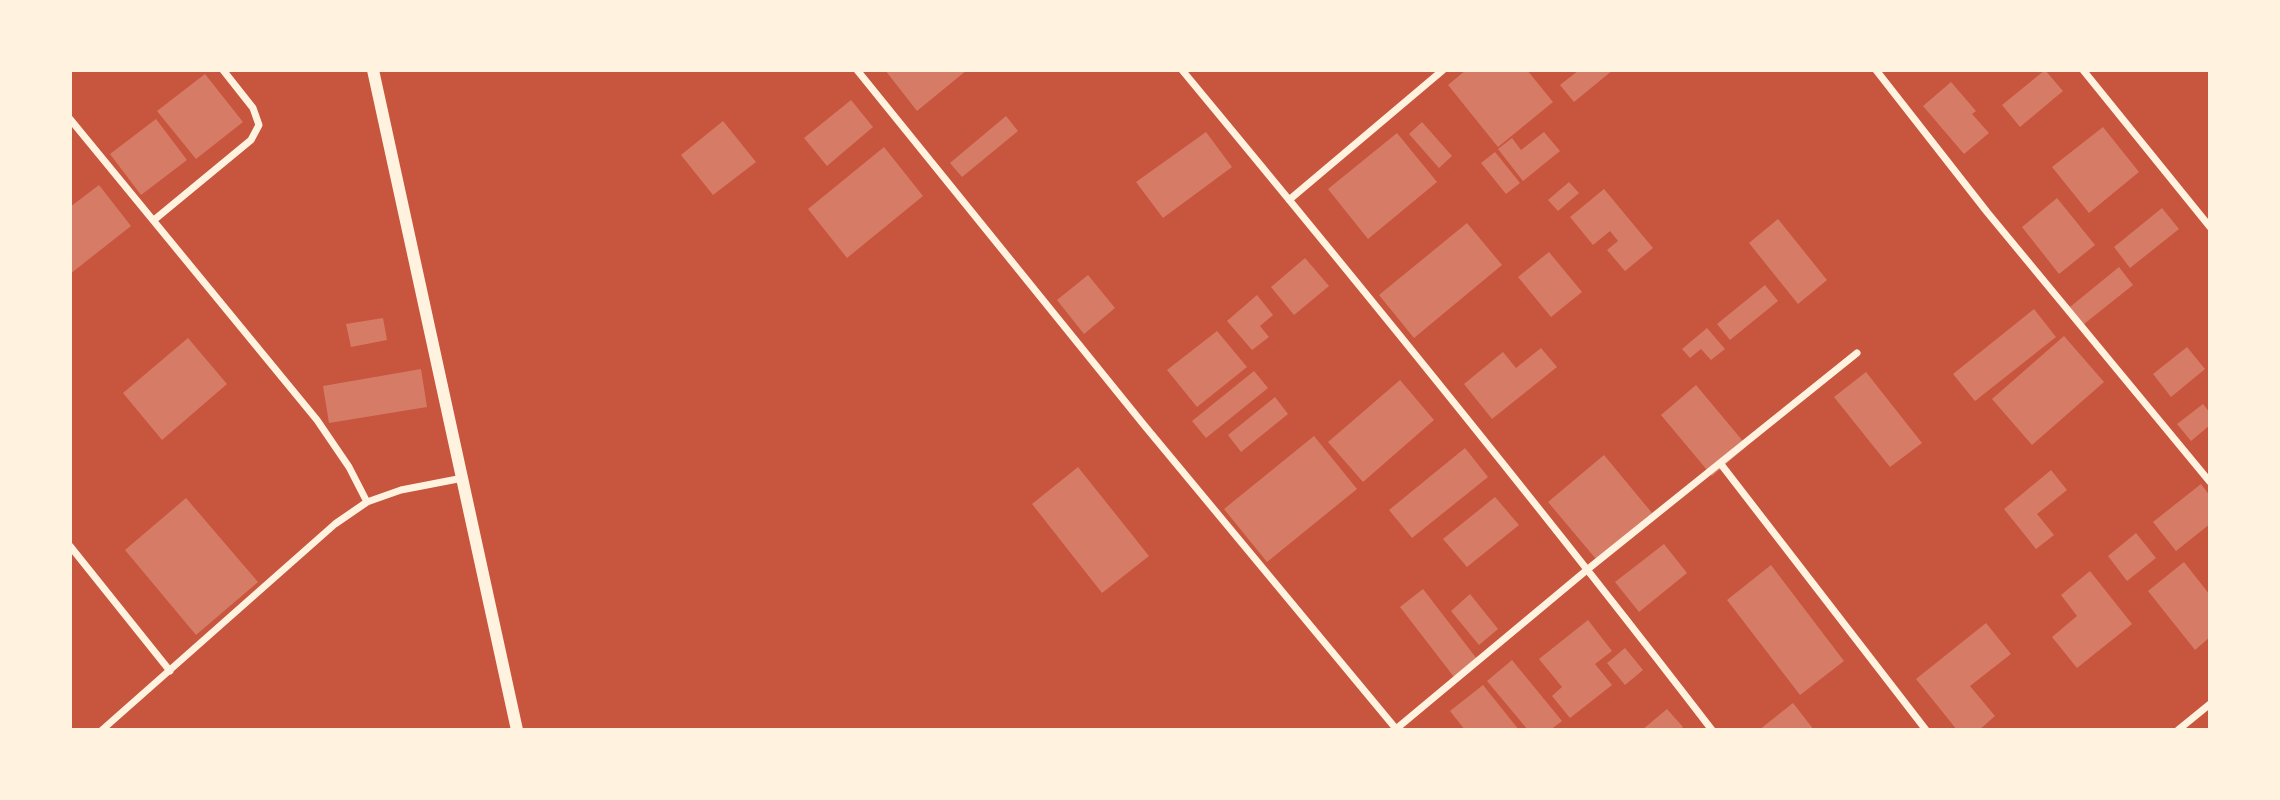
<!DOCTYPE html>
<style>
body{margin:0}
#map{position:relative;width:2280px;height:800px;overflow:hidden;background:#c8553d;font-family:Poppins,sans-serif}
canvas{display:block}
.frame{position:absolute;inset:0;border:72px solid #fff3e0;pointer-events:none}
</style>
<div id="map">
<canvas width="2280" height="800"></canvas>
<div class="frame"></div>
</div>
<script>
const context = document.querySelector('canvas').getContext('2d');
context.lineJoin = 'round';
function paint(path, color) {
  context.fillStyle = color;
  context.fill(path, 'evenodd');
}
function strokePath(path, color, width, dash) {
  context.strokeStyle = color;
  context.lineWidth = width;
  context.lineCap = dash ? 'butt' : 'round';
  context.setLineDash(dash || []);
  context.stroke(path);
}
paint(new Path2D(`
 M885 70H967L917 111Z
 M1466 70H1527L1553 102 1498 147 1448 85Z
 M1579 70H1613L1574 102 1560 85Z
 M2045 70 2063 91 2020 127 2002 105Z
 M205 74 243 122 196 159 157 111Z
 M1951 82 1976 111 1972 114 1989 133 1964 154 1923 106Z
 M851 100 873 127 827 166 804 138Z
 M1006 116 1018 131 962 177 950 163Z
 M156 119 187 160 141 195 110 154Z
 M723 121 756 162 713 195 681 155Z
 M1422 122 1452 156 1439 168 1409 134Z
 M2103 127 2139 172 2089 213 2052 167Z
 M1206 132 1232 167 1163 218 1136 182Z
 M1544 132 1560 151 1523 181 1498 149 1512 138 1521 150Z
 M1397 133 1437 182 1368 239 1328 189Z
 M884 147 923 196 847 258 808 209Z
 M1495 152 1520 183 1506 194 1481 163Z
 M1569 182 1579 193 1558 211 1548 200Z
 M99 185 131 226 70 274V207Z
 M1604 189 1653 248 1625 271 1607 250 1618 241 1610 231 1593 245 1570 217Z
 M2057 198 2095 245 2059 274 2022 227Z
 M2162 208 2179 229 2130 268 2114 247Z
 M1778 219 1827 280 1798 304 1749 243Z
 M1467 223 1502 265 1414 338 1379 295Z
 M1549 252 1582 292 1551 317 1518 277Z
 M1305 258 1329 286 1294 315 1271 287Z
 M2119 267 2133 285 2084 324 2070 307Z
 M1088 275 1115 308 1084 334 1057 300Z
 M1765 285 1778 301 1730 340 1717 324Z
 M1257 295 1273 315 1260 326 1269 337 1252 350 1227 321Z
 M2034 309 2056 337 1975 401 1953 374Z
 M383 318 387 340 351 347 346 324Z
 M1707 328 1725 349 1711 360 1701 349 1690 358 1682 349Z
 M1217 331 1247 367 1197 407 1167 370Z
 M2064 336 2104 382 2032 445 1992 399Z
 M188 338 227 384 162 440 123 393Z
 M2187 347 2205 369 2171 397 2153 374Z
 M1541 348 1557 367 1492 419 1464 384 1503 352 1516 368Z
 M421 369 427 407 329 423 323 386Z
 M1254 371 1268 388 1206 438 1192 421Z
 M1866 372 1922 443 1890 467 1834 397Z
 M1400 380 1434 420 1363 482 1328 442Z
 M1696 385 1747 446 1712 476 1661 415Z
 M1275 397 1288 414 1241 452 1228 435Z
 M2203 404 2210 413V425L2191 441 2177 424Z
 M1314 436 1357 489 1267 562 1224 509Z
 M1465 448 1488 477 1412 538 1389 510Z
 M1604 455 1652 513 1596 559 1548 502Z
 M1078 467 1149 556 1102 593 1032 504Z
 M2051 470 2067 490 2037 514 2054 535 2036 549 2004 509Z
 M2201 484 2210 496V524L2176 551 2153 522Z
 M1495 497 1519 525 1467 567 1443 539Z
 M186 498 258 582 196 635 125 550Z
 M2136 533 2156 558 2127 581 2108 556Z
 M1664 544 1687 573 1639 612 1615 582Z
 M2184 562 2210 595V637L2195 650 2148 591Z
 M1771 565 1844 661 1800 695 1727 600Z
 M2090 571 2132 624 2077 668 2052 637 2077 616 2061 595Z
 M1423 589 1477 659 1454 677 1400 607Z
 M1470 594 1498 629 1479 645 1451 611Z
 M1588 620 1612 651 1595 664 1612 685 1570 718 1552 696 1562 687 1539 659Z
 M1986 623 2011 654 1970 686 1995 716 1979 730H1957L1916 679Z
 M1625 648 1643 670 1625 685 1607 663Z
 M1512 660 1562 721 1550 730H1528L1487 681Z
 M1483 685 1519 730H1465L1450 711Z
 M1793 703 1814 730H1759Z
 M1667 709 1683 727 1679 730H1642Z`), '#d67c66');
strokePath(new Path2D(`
 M857 70 1144 425 1397 730
 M1182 70C1362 287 1540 506 1712 730
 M1876 70 1987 212 2210 482
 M2083 70 2210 227
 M70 119 317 420 349 467 367 502
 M1289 200 1443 70
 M154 220 251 140 259 125 253 108 223 70
 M1720 463 1926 730
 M70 546 170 671
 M1396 729 1588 569 1857 353
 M102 730 335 524 367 502 401 490 463 478
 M2178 730 2210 704`), '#fff3e0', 7);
strokePath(new Path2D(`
 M373 70 517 730`), '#fff3e0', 12);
</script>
